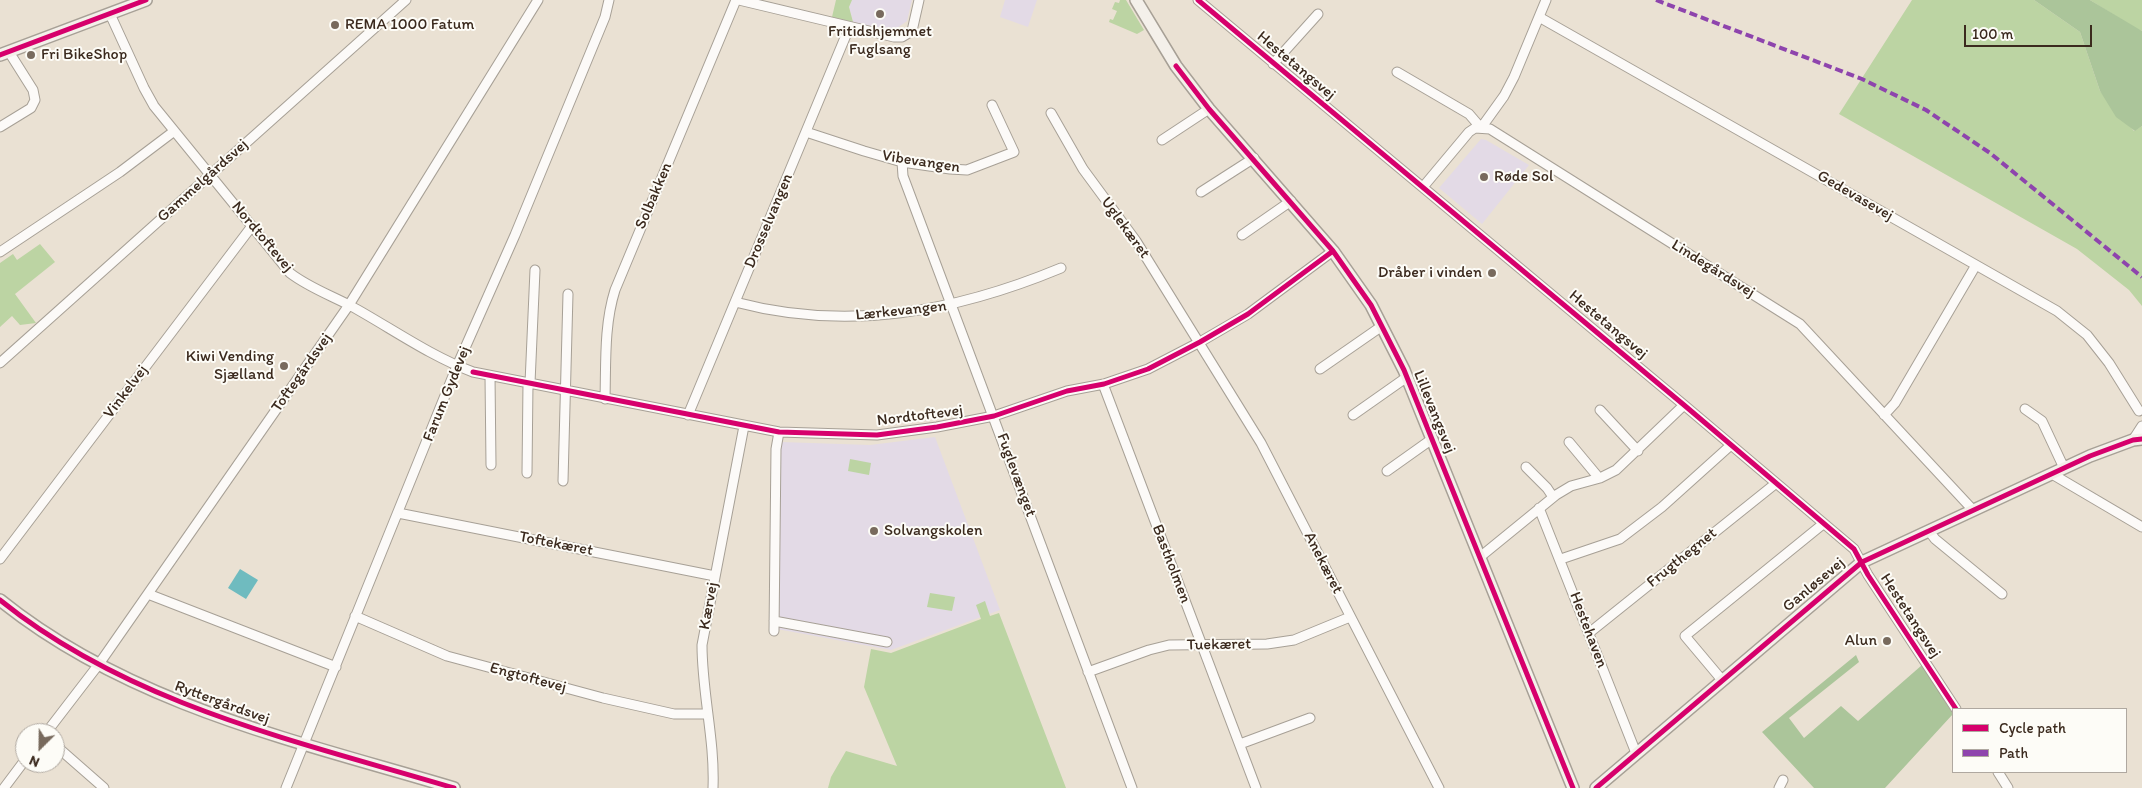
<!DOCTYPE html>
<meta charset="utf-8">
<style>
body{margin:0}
#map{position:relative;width:2142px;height:788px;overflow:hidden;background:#eae1d3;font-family:Itim,sans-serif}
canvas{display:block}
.legend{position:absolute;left:1952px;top:708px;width:175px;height:65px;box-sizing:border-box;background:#fdfcf7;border:1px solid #afa8a0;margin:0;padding:6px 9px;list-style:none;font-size:15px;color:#3b2a1e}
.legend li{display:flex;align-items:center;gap:10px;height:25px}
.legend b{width:25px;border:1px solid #afa8a0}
.north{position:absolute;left:15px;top:723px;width:50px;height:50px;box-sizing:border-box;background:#fdfcf7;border:1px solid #afa8a0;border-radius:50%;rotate:203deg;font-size:14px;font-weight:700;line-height:20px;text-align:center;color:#3b2a1e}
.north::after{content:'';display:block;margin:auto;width:18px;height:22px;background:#786a5d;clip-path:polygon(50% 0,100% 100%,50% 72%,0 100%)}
.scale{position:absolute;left:1964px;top:25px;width:128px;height:22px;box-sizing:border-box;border:2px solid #3b2a1e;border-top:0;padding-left:6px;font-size:15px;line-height:18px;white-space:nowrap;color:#3b2a1e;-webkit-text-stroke:4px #fdfcf7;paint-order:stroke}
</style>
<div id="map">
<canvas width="2142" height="788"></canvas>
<ul class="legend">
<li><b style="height:6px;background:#d6006c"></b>Cycle path</li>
<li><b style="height:6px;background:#8e44ad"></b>Path</li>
</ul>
<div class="north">N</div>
<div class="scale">100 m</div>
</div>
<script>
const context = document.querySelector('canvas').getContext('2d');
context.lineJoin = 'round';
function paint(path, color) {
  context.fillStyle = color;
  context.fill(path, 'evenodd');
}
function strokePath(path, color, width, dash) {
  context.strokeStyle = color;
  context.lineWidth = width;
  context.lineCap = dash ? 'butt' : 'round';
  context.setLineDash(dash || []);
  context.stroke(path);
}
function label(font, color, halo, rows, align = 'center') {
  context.font = font + ' Itim,sans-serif';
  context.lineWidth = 4;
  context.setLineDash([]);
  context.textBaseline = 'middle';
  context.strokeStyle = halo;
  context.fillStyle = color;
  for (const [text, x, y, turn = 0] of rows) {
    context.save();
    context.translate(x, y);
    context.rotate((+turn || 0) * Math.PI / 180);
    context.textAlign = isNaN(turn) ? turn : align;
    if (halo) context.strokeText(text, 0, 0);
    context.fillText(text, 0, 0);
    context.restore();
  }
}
paint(new Path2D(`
 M852 0H912L907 21 893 31 853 22 849 7Z
 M1005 0H1037L1028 27 1000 17Z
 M1481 139 1486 140 1529 165 1482 224 1439 188Z
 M935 437 1000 610 891 650 777 629 779 452 781 442 870 445Z`), '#e3dae6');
paint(new Path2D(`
 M836 0H852L849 7 853 22 832 17Z
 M1120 0H1126L1144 30 1137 34 1109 22 1110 19 1113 20 1117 11 1112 9 1115 2 1119 3Z
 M1912 0H2034L2080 32 2100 91 2134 131 2142 126V306L2129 290 2077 249 1839 114Z
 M2090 0H2142V31L2135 28Z
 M40 244 55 262 15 294 36 323 20 325 12 316 0 327V263L13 254 17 260Z
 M850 459 871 463 869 475 848 471Z
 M930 593 955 597 952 611 927 607Z
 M985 601 990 616 999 613 1066 788H828L831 777 846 751 897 766 864 687 871 649 891 653 981 619 976 605Z`), '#bcd4a3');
paint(new Path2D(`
 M2034 0H2090L2142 31V126L2135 131 2116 117 2100 91 2080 32Z
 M1856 655 1859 662 1789 718 1804 738 1841 706 1858 721 1922 665 1953 714 1885 788H1814L1762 732Z`), '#abc59a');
paint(new Path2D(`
 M240 569 258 580 246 599 228 588Z`), '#6fbbbf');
const street = new Path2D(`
 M739 0 894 37H902L912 31 919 0
 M1198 0 1684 405 1854 549 1868 575 1956 709
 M110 14 144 88 154 106 290 273C308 287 330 295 351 306 391 328 430 356 473 372L779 432 877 435 937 427 994 416 1067 391 1104 384 1148 369 1200 342 1248 314 1333 251
 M1539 17 2057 311 2087 335 2109 363 2139 411
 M1273 64 1318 14
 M1397 72 1469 114 1481 128 1504 96 1514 77 1546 0
 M1051 113 1083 169 1136 241 1261 443 1439 788
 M0 127 31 108 35 100 33 90 9 52
 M806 132 864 151 902 162 950 169 967 170 1014 152 992 105
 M1162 140 1209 109
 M902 162 903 176 1132 788
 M1423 187 1469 132 1475 128 1490 129 1800 324 1973 510
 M1201 192 1254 158
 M1242 235 1291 201
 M0 252 120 172 173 132
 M735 302C848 332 955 312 1061 268
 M0 363 406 0
 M1320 369 1382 326
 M490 376 491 465
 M530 383 535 270
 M1103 384 1256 788
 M605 399C606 362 604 325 615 290L736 0
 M2025 409 2042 421 2064 468
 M1600 410 1638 451
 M688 415 849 28
 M1353 415 1407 377
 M1884 415 1895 403 1976 265
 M2133 440 2142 426
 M1569 442 1599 478
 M1526 467 1547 488 1553 497
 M1387 471 1432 439
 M527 473 528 383
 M2052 474 2142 527
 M563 481 568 294
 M1539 508 1636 753
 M398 513 715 576
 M1929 531 1935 539 2002 594
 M1480 557 1556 495 1571 486 1600 478 1616 470 1684 405
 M0 559 252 226
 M1561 559 1620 539 1662 507 1731 445
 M148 594 336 667
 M355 616 447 656 603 698 674 714H708
 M774 621 887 642
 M774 631 776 449 779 432
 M1589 633 1775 484
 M1088 672 1149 650 1169 645 1267 644 1294 640 1350 617
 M1722 680 1685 636 1823 524
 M46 733 99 664 349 305 538 0
 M1240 744 1310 718
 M55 745 104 788
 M1998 772 2008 788
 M4 788 25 760
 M286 788 457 366 515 235 605 17 609 0
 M713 788C715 740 702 693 702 645L744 426
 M1779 788 1783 780`);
const secondary = new Path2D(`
 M1136 0 1176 66 1209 109 1333 251 1371 305 1404 370 1573 788
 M0 55 146 0
 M0 600C130 705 297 741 454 788
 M1596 788 1862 562 2090 456 2133 440 2142 439`);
strokePath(street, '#a7a096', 11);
strokePath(secondary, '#a7a096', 14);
strokePath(street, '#fcfaf8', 9);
strokePath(secondary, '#f4f0ea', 11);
strokePath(new Path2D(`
 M1656 0 1862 79 1926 110 1990 153 2142 277`), '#8e44ad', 4, [8, 4]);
strokePath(new Path2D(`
 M1198 0 1684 405 1854 549 1868 575 1956 709
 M0 55 146 0
 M1176 66 1209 109 1333 251 1371 305 1404 370 1573 788
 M473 372 779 432 877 435 937 427 994 416 1067 391 1104 384 1148 369 1200 342 1248 314 1333 251
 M0 600C130 705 297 741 454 788
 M1596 788 1862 562 2090 456 2133 440 2142 439`), '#d6006c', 5);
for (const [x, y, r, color] of [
 [880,14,5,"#786a5d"],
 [335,25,5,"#786a5d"],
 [31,55,5,"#786a5d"],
 [1484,177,5,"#786a5d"],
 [1492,273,5,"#786a5d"],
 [284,366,5,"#786a5d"],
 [874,531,5,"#786a5d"],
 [1887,641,5,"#786a5d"]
]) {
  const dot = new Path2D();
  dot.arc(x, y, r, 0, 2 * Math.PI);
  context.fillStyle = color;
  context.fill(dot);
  strokePath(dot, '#fdfcf7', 2);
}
label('16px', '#3b2a1e', '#fdfcf7', [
 ["REMA 1000 Fatum",345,25],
 ["Fritidshjemmet",880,32,"center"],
 ["Fuglsang",880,50,"center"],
 ["Fri BikeShop",41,55],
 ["Røde Sol",1494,177],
 ["Dråber i vinden",1482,273,"right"],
 ["Kiwi Vending",274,357,"right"],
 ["Sjælland",274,375,"right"],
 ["Solvangskolen",884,531],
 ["Alun",1877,641,"right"]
], 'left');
label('16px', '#3b2a1e', '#fdfcf7', [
 ["Hestetangsvej",1296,66,40],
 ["Vibevangen",921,162,9],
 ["Gammelgårdsvej",203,181,-42],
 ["Solbakken",654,196,-67],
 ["Gedevasevej",1855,196,30],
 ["Drosselvangen",769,221,-67],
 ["Uglekæret",1125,228,54],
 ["Nordtoftevej",262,237,50],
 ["Lindegårdsvej",1713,269,32],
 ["Lærkevangen",901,311,-6],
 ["Hestetangsvej",1608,325,40],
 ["Toftegårdsvej",302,373,-55],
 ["Vinkelvej",126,392,-53],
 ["Farum Gydevej",447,394,-68],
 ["Lillevangsvej",1434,412,68],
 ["Nordtoftevej",920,416,-7],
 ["Fuglevænget",1016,475,70],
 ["Toftekæret",556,544,11],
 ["Frugthegnet",1682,558,-39],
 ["Anekæret",1323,563,63],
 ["Bastholmen",1171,564,69],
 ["Ganløsevej",1814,585,-40],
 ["Kærvej",709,606,-80],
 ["Hestetangsvej",1910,616,57],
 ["Hestehaven",1588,630,69],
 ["Tuekæret",1219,645,-1],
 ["Engtoftevej",528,678,15],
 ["Ryttergårdsvej",222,703,20]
]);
</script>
